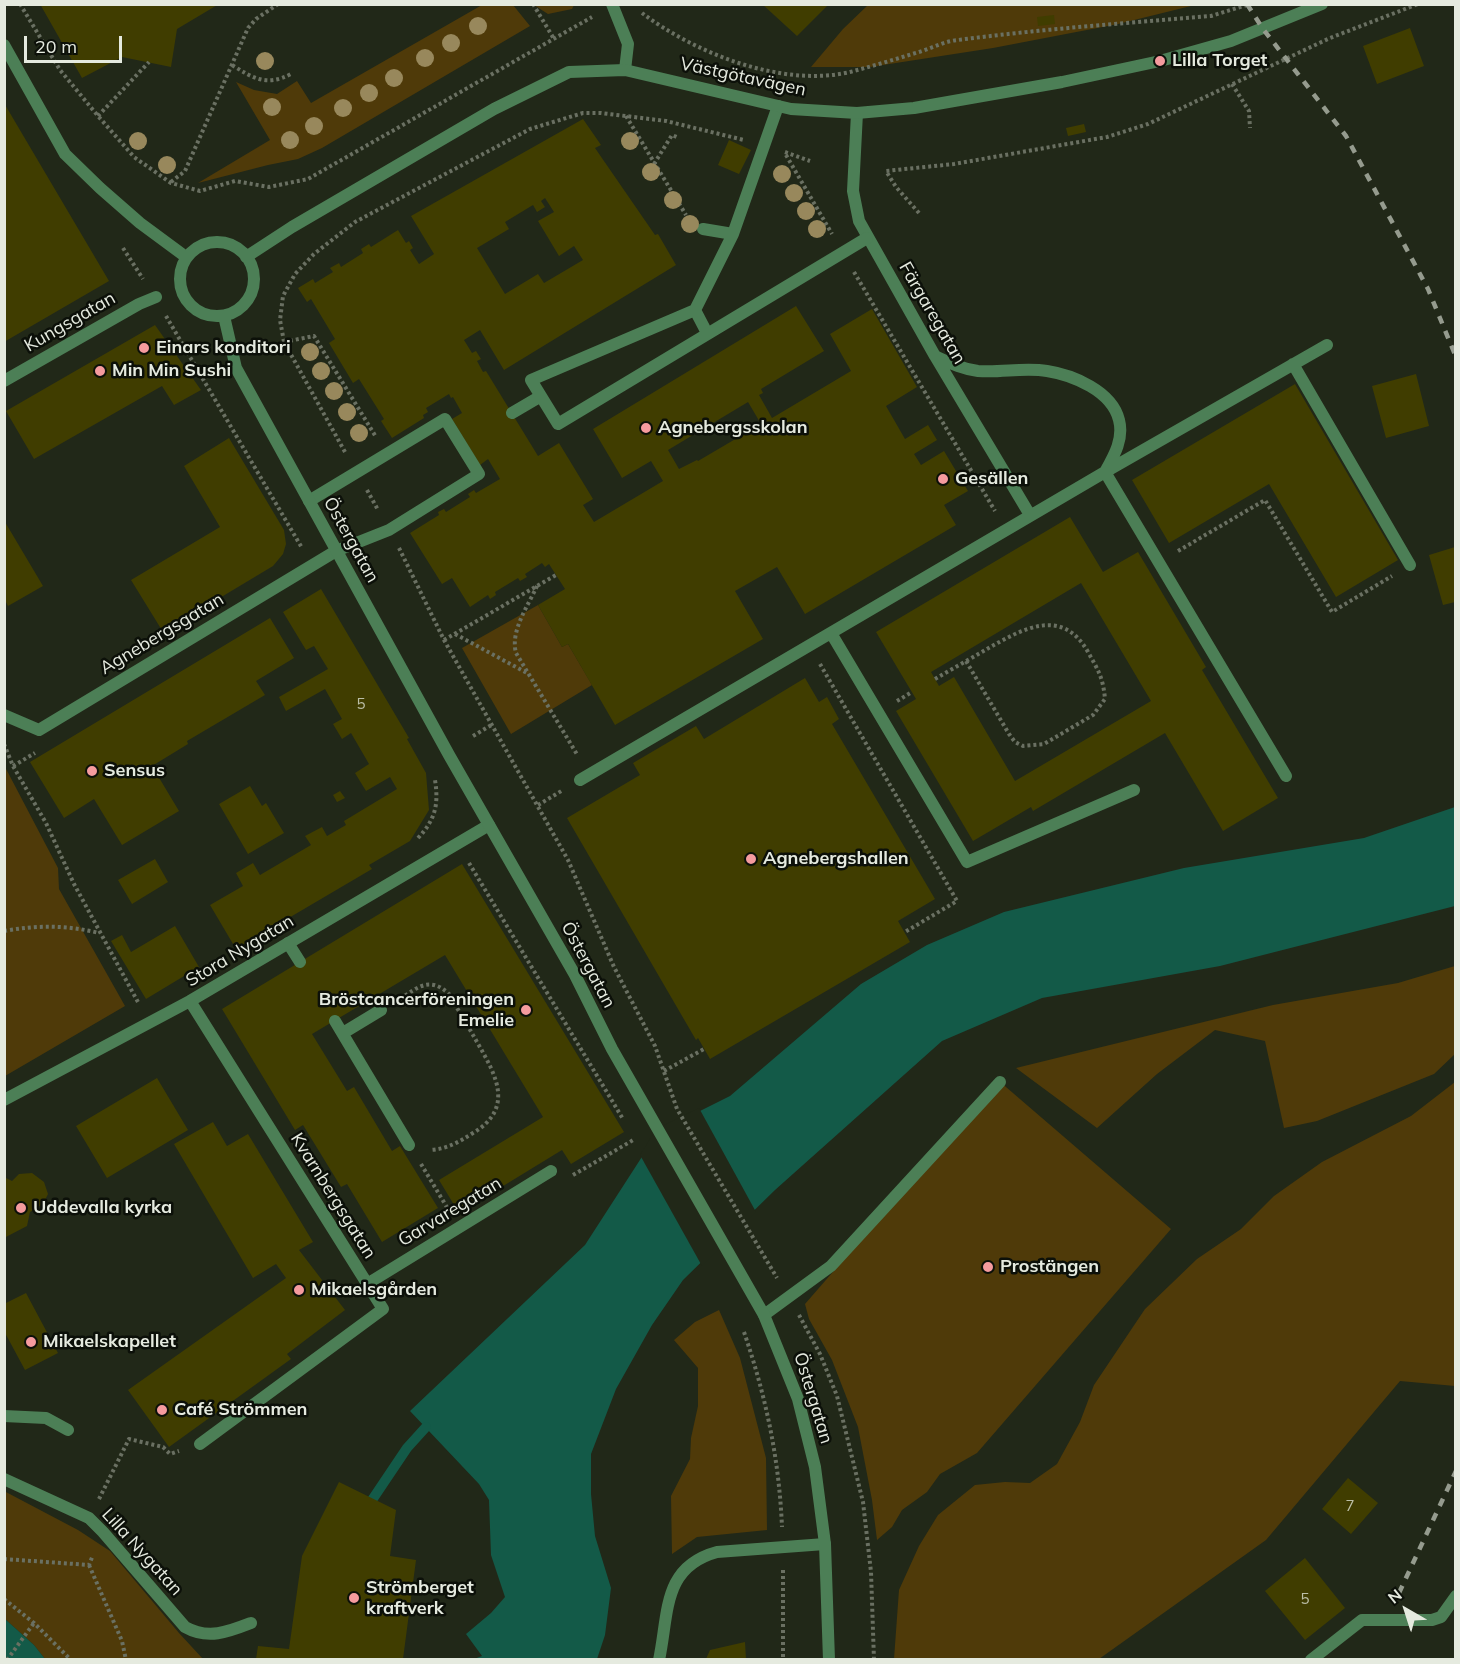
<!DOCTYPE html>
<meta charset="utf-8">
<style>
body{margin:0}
#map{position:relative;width:1460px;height:1664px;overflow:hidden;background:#212818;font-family:Mulish,sans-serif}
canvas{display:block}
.frame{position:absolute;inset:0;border:6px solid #e5eadf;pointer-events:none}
.north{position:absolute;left:1376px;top:1580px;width:60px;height:60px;-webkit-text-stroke:4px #0c1009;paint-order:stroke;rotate:321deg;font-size:16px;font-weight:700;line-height:24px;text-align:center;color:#e5eadf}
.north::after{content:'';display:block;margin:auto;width:21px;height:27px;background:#e5eadf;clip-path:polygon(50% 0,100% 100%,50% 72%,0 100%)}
.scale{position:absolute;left:24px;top:36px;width:98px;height:27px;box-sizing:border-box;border:3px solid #e5eadf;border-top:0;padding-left:8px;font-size:18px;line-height:21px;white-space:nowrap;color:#e5eadf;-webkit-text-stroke:4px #0c1009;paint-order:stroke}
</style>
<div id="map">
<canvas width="1460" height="1664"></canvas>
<div class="frame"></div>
<div class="north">N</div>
<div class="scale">20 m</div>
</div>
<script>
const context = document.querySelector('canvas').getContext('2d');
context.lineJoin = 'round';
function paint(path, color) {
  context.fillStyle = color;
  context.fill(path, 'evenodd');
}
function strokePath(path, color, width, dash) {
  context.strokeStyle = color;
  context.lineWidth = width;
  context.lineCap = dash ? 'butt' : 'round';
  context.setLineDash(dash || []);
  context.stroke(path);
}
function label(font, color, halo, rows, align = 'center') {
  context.font = font + ' Mulish,sans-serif';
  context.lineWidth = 5;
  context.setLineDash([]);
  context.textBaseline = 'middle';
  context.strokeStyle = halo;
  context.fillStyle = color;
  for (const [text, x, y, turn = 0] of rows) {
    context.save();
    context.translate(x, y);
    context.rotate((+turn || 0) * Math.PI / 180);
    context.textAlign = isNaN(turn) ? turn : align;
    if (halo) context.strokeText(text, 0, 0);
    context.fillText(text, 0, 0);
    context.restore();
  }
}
paint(new Path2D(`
 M482 5H513L530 26 322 148 298 159 268 165 198 183 270 140 236 82 254 90 277 94 297 81 311 103Z
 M534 5H574L572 9 548 14Z
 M868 5H1195L1118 24 993 48 870 67H811L843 29Z
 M538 605 562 647 568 644 592 685 511 734 462 648Z
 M4 765 58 868 59 889 125 1006 5 1076Z
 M1455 966V1054L1434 1074 1317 1121 1284 1128 1265 1041 1215 1030 1157 1074 1097 1128 1016 1068 1273 1005 1398 983Z
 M999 1081 1171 1229 977 1453 940 1474 927 1492 902 1510 892 1527 877 1540 872 1500 858 1427 832 1360 809 1319 805 1304Z
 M1455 1082V1386L1400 1381 1266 1540 1099 1659H894L899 1590 919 1546 938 1515 975 1485 1005 1482 1030 1483 1057 1464 1080 1422 1094 1385 1145 1309 1197 1259 1241 1229 1274 1196 1322 1162 1411 1116Z
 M719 1310 740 1358 766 1458 767 1530 697 1537 672 1554 671 1496 690 1459 691 1438 698 1406V1368L674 1340 695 1322Z
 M4 1491 78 1530 110 1551 179 1633 203 1659H45L34 1645 5 1619Z`), '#4f3a09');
paint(new Path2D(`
 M1455 807V906L1220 966 1042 998 942 1041 775 1190 683 1280 652 1325 616 1389 591 1454V1494L595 1536 611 1588 605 1635 597 1659H474L482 1656 466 1634 491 1613 505 1597 491 1555 489 1500 479 1484 410 1411 585 1245 658 1132 730 1096 861 984 927 945 1004 912 1184 868 1364 838Z
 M5 1619 34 1645 45 1659H5Z`), '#135a48');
paint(new Path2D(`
 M699 1108 756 1212 702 1266 640 1155 656 1129Z`), '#212818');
strokePath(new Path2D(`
 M366 1509 407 1448 426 1427`), '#135a48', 10);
paint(new Path2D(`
 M40 4H219L177 29 171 67 122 57 82 78Z
 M762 4H829L797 36Z
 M1054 15 1055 24 1038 26 1037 17Z
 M1410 28 1424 66 1377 84 1363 46Z
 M4 103 109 281 4 342Z
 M583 119 601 145 595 148 655 235 658 234 676 265 504 370 480 330 464 340 472 353 476 351 481 359 477 361 483 372 486 371 538 456 559 443 593 499 583 505 594 522 663 481 651 461 622 478 593 429 796 306 824 351 761 389 763 393 759 395 772 418 851 371 830 334 872 309 917 387 886 406 905 439 928 425 937 440 914 454 921 465 944 451 968 491 944 505 956 525 805 614 777 567 735 591 763 639 615 725 568 644 562 647 538 605 565 589 549 564 545 567 542 563 525 574 527 577 520 581 518 578 495 592 496 595 490 599 488 595 470 607 452 578 442 584 410 533 439 515 438 512 444 509 446 512 470 497 468 494 474 490 476 493 500 479 488 459 480 465 452 419 462 413 453 397 451 398 449 394 426 408 428 412 423 415 424 418 392 438 381 421 384 419 359 379 353 383 329 343 335 339 311 299 307 302 298 288 313 279 315 283 333 272 330 268 339 263 341 267 363 253 361 249 369 244 371 247 398 230 406 243 409 241 413 248 410 250 419 264 434 254 411 216ZM545 198 554 212 538 221 559 256 574 246 583 260 544 283 538 274 505 294 477 248 509 229 505 222 533 205 537 212 545 207 541 201ZM748 402 761 424 698 461 697 460 679 469 668 450Z
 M1084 124 1086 132 1068 136 1066 128Z
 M729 140 751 150 739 174 718 165Z
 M155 325 201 390 174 405 162 386 34 459 6 411Z
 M1416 374 1429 426 1386 438 1372 386Z
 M1295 384 1398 560 1336 597 1269 484 1169 543 1132 480Z
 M229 438 284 530 286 544 283 554 273 566 163 632 131 580 220 527 184 466Z
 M1070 517 1103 572 1138 552 1206 667 1202 670 1278 798 1223 831 1165 733 1033 811 1031 807 973 841 896 711 916 699 876 632ZM1081 583 1151 701 1015 781 954 677 939 686 931 672Z
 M5 522 43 586 8 606 5 600Z
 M1455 547V602L1443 605 1429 555Z
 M321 589 409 738 407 739 426 773 429 810 410 841 369 865 372 869 236 949 210 905 243 886 236 873 253 863 260 875 311 845 305 836 322 827 327 836 346 825 344 821 397 789 390 777 366 791 355 773 369 764 351 733 342 739 333 724 342 719 325 689 286 711 279 697 328 669 314 646 306 650 283 612Z
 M270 618 294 658 256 681 265 695 187 741 188 744 152 766 179 811 122 845 94 799 64 818 30 762Z
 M805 678 819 702 827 697 839 719 832 724 935 899 898 921 910 942 710 1059 698 1038 696 1040 567 818 640 775 633 763 696 726 704 739Z
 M250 786 262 806 266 803 284 833 248 854 219 804Z
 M340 791 345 798 337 802 333 795Z
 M155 859 168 882 132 904 118 880Z
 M462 864 624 1132 571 1164 562 1150 459 1213 439 1180 543 1117 445 955 312 1034 347 1091 354 1087 392 1151 400 1146 438 1208 382 1242 347 1184 341 1187 303 1125 295 1130 222 1009Z
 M175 926 199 967 146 999 111 941 122 935 131 952Z
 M157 1078 188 1130 107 1178 76 1126Z
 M213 1122 227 1146 248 1134 313 1242 299 1250 345 1310 287 1354 291 1359 169 1447 128 1390 286 1278 276 1264 253 1278 174 1144Z
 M32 1173 44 1182 48 1194 43 1204 30 1212 27 1226 4 1238V1177L12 1181 19 1174Z
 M26 1293 58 1353 25 1370 4 1331V1304Z
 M1348 1478 1378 1503 1351 1534 1322 1509Z
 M339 1482 396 1510 390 1556 416 1560 403 1659H256L258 1646 289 1649 302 1556Z
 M1305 1558 1345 1608 1305 1640 1265 1591Z
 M745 1642 746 1659H706L710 1650Z`), '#403d00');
strokePath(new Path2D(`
 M20 4 60 70 98 116 134 157 171 183 200 191 235 181 269 187 308 179 592 17
 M533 4 554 39
 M642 13C695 53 782 88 850 72 873 66 896 59 919 52 932 48 945 41 958 40 1042 29 1127 23 1211 16L1250 4
 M232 65C253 78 266 87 291 74
 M1232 84 1249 111 1250 128
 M98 116 149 62
 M626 116 686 215
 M785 152 810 161
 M786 155 832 234
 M654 164 672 135 679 138
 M171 182 185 171 248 28 256 19 278 4
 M919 213 896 187 886 171 954 164 1107 137 1148 124 1330 38 1418 4
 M123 248 143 279
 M854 272 995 511
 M166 316 302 548
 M284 342 314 336 376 437
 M345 452 284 342 280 320 283 296 295 274 314 254 355 222 530 129 583 113H601L666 121 744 140
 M367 490 378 510
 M399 548 444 640 568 860 614 967 655 1046 677 1109 777 1278
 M1178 551 1265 500 1332 612 1392 576
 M537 586C528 606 510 631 516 653L578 756
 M455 634 527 673
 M444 640 556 575
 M820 664 957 901 905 932
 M935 679C952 669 970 659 987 649 1022 629 1062 606 1088 652 1098 670 1103 677 1105 699L1093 715 1044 744 1023 746 1015 742 1009 734 966 661
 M897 701 912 692
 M473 736 493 724
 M4 744 13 766 46 823 74 884 139 1004
 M13 766 35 753
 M538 805 563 790
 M418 838C435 820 439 805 435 780
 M469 863 623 1119
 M4 931C37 925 67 925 99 933
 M400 999C418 987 430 976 449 994 458 1010 468 1026 477 1042 496 1075 515 1108 473 1133 459 1142 447 1149 430 1150
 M664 1071 704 1049
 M421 1164 448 1209
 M573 1175 635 1139
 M799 1315 820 1354 837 1396 863 1502 871 1572 874 1660
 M744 1332C766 1397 779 1458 782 1527
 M99 1499 129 1439 163 1447 170 1454 179 1451
 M4 1559 89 1565 93 1555
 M89 1565 122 1641 126 1660
 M783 1570V1660
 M4 1599 34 1623 71 1660
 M7 1660 34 1623`), '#6a7062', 4, [3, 3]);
strokePath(new Path2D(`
 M857 113 853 191 859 221 935 356 1030 515
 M1293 364 1410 565
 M831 633 967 862 1134 790
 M1286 776 1105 472 1327 345
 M580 780 1105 472C1114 456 1124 439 1119 420 1112 391 1073 375 1047 371 1024 367 1001 373 978 371 962 369 950 363 935 356
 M288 943 300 962
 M335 1021 409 1145
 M343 1033 381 1010
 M764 1315 831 1266 1000 1082
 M4 1479 89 1518 103 1532 185 1627C208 1640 228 1632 251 1623`), '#4c7f56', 12);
strokePath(new Path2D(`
 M778 106 733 234 695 310 531 380 558 424 867 238
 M703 229 733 234
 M695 310 707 333
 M4 381 139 304 156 297
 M512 413 541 396
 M309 501 445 419 479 474 389 530 336 551`), '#4c7f56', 12);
strokePath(new Path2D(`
 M612 4 628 44 625 70
 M4 715 39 730 336 551
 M190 1001 383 1309 200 1444
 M4 1100 190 1001 489 825
 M367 1284 551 1171
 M4 1416 46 1418 68 1430
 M659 1660C669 1613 662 1567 717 1552L825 1544
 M1311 1660 1362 1620H1432L1441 1617 1456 1596`), '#4c7f56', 12);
strokePath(new Path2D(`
 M4 45 65 154 100 188 140 223 186 257
 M180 279a37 37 0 1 1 74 0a37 37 0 1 1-74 0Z
 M246 257 292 227 494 109 569 72 625 70 791 109 857 113 914 108 1062 82 1160 61 1231 41 1322 4
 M224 316 236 368 449 755 575 975 612 1049 764 1315 798 1399 815 1467 825 1544 829 1660`), '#4c7f56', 12);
strokePath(new Path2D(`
 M1247 4 1263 29 1346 136 1428 289 1456 357
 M1399 1593 1456 1471`), '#959b8e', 4.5, [8, 8]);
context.fillStyle = '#98885c';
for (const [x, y] of [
 [478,26],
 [451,43],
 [425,58],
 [265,61],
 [394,78],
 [369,93],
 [272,107],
 [343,108],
 [314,126],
 [290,140],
 [138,141],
 [630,141],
 [167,165],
 [651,172],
 [782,174],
 [794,193],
 [673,200],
 [806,211],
 [690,224],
 [817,229],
 [310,352],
 [321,371],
 [334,391],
 [347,412],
 [359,433]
]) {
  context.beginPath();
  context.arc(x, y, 9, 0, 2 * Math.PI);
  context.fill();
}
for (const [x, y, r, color] of [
 [1160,61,6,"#f59b9e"],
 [144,348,6,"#f59b9e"],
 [100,371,6,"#f59b9e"],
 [646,428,6,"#f59b9e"],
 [943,479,6,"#f59b9e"],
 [92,771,6,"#f59b9e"],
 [751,859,6,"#f59b9e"],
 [526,1010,6,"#f59b9e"],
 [21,1208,6,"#f59b9e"],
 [988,1267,6,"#f59b9e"],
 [299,1290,6,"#f59b9e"],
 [31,1342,6,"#f59b9e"],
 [162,1410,6,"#f59b9e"],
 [354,1598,6,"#f59b9e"]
]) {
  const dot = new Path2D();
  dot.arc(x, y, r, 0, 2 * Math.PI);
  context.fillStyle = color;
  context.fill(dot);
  strokePath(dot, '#0c1009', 2);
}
label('15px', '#bcbfa7', null, [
 ["5",361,704],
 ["7",1350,1506],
 ["5",1305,1599]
]);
label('bold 18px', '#e5eadf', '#0c1009', [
 ["Lilla Torget",1172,61],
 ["Einars konditori",156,348],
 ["Min Min Sushi",112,371],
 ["Agnebergsskolan",658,428],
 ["Gesällen",955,479],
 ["Sensus",104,771],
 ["Agnebergshallen",763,859],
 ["Bröstcancerföreningen",514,1000,"right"],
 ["Emelie",514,1021,"right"],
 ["Uddevalla kyrka",33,1208],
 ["Prostängen",1000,1267],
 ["Mikaelsgården",311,1290],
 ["Mikaelskapellet",43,1342],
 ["Café Strömmen",174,1410],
 ["Strömberget",366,1588],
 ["kraftverk",366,1609]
], 'left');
label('18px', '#e5eadf', '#0c1009', [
 ["Västgötavägen",743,77,12],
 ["Färgaregatan",932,313,60],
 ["Kungsgatan",70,322,-30],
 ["Östergatan",351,540,61],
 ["Agnebergsgatan",162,634,-31],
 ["Stora Nygatan",240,951,-31],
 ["Östergatan",588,965,62],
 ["Kvarnbergsgatan",333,1196,58],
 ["Garvaregatan",450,1212,-31],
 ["Östergatan",813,1398,73],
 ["Lilla Nygatan",142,1552,48]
]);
</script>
